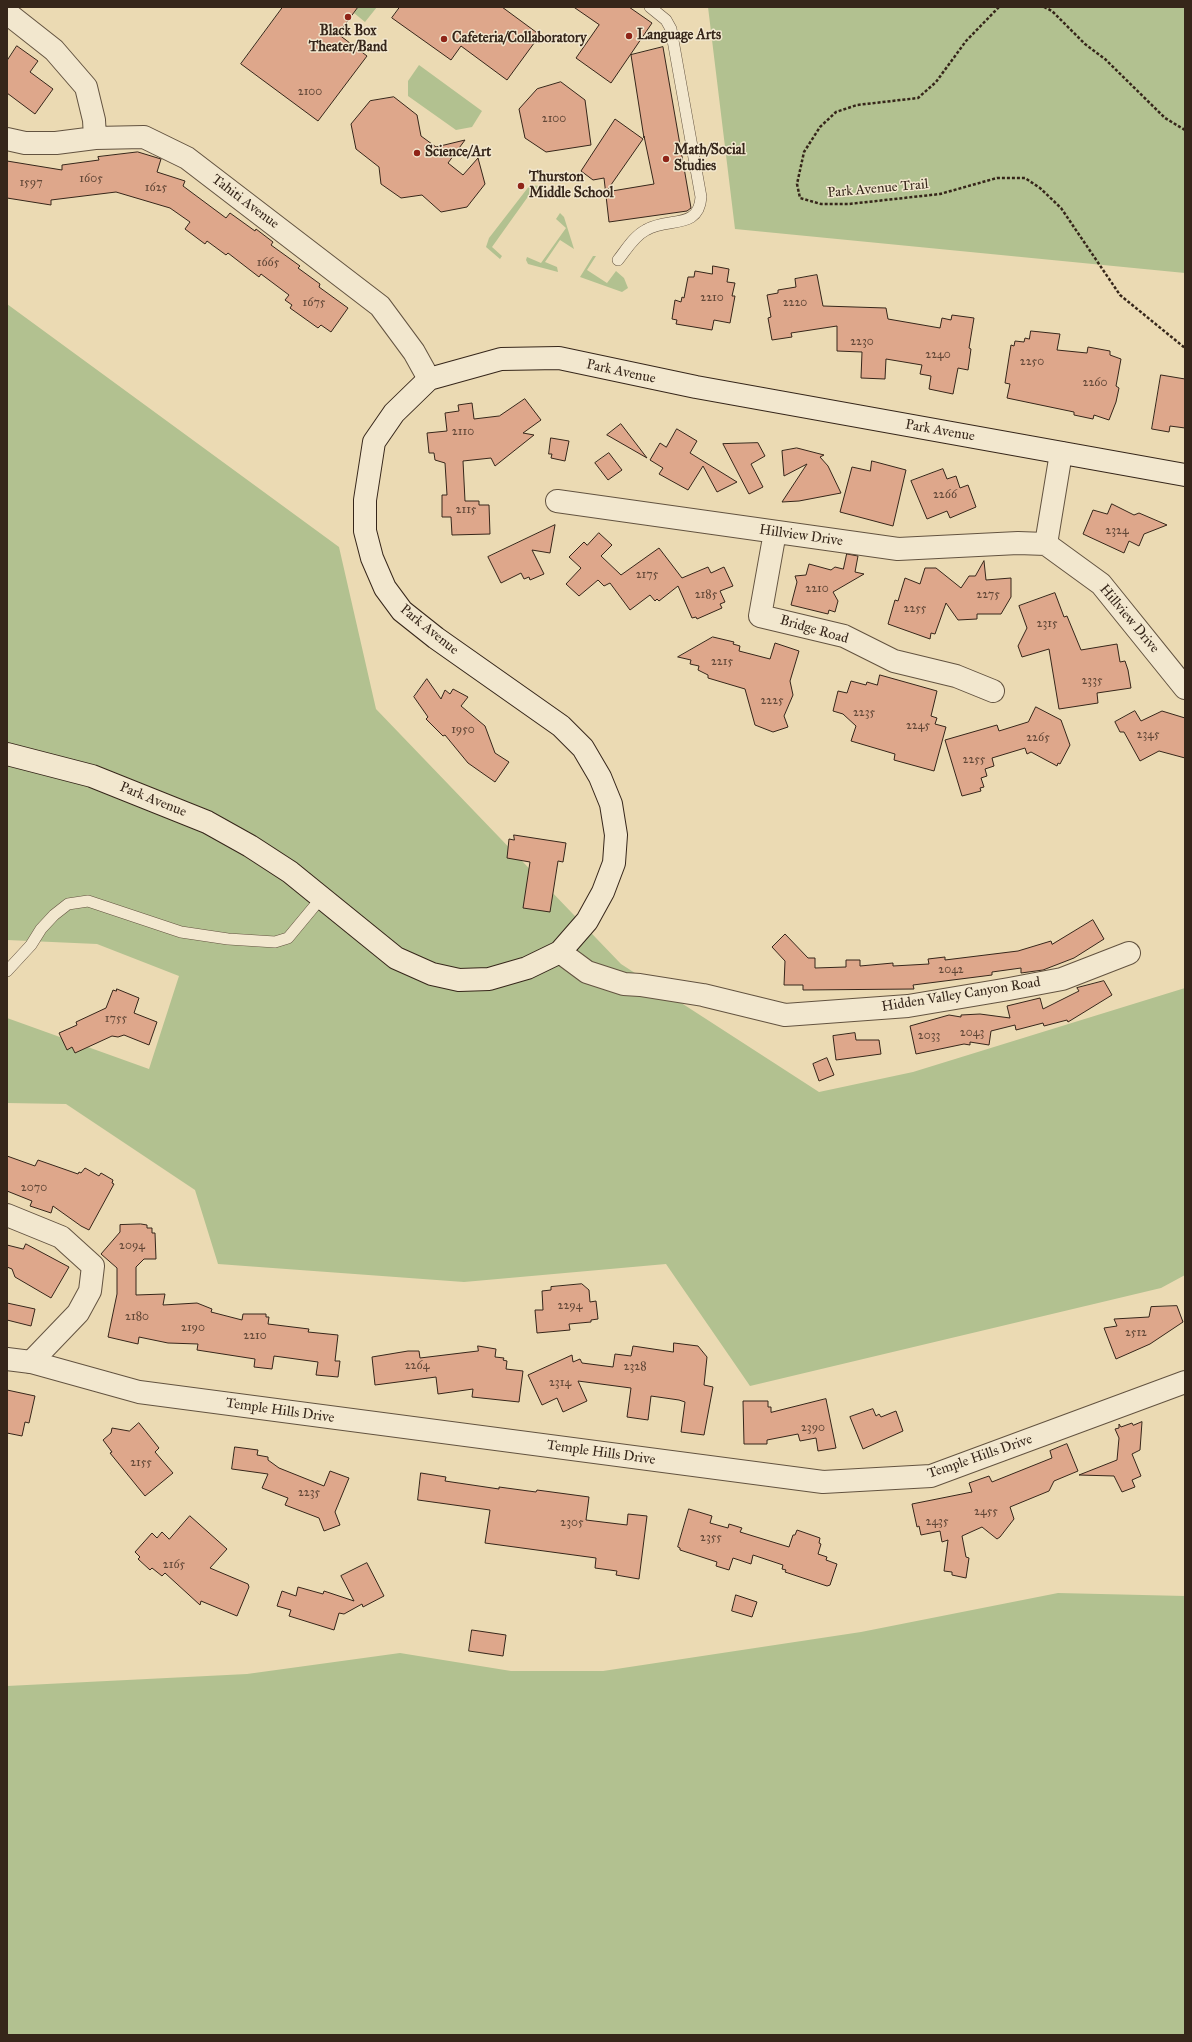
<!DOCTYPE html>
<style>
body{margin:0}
#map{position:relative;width:1192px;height:2042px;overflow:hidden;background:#ebdab3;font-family:"IM FELL Great Primer",serif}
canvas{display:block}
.frame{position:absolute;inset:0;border:8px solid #36261a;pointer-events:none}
</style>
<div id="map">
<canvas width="1192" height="2042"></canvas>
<div class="frame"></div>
</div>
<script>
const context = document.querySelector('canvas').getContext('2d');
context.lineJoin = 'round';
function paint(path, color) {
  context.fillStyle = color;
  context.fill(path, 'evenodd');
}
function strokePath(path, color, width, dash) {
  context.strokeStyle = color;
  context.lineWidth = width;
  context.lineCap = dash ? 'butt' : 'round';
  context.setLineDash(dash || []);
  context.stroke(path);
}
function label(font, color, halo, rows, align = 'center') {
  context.font = font + ' "IM FELL Great Primer",serif';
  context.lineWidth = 3;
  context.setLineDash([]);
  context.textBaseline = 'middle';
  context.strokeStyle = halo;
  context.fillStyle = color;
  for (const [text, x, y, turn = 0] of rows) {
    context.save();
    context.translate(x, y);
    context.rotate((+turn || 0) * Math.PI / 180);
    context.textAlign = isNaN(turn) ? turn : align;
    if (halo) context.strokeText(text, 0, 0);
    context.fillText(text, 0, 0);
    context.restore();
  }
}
paint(new Path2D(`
 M358 7H377L365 22 354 13Z
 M708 7H1185V273L735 229Z
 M419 65 482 111 472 127 456 130 408 96V81Z
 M530 185 540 186 545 195 543 198 532 191 492 247 502 256 500 259 486 247 489 238Z
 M560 213 564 217 574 249 560 240 545 262 557 267 558 272 528 264 526 260 527 257 541 263 566 228 556 219Z
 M593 256H596L587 270 607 283 616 271 624 278 628 288 622 292 580 277Z
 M7 304 339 547 376 709 621 964 819 1092 913 1072 1185 988V1275L1161 1288 750 1386 666 1264 464 1282 218 1264 195 1190 66 1104 7 1103V1018L149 1069 179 976 97 944 7 940Z
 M1058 1593 1185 1596V2035H7V1686L247 1674 400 1653 511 1671H603L861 1632Z`), '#b2c190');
const building = new Path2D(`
 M283 7H358L338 34 367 56 318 121 241 64Z
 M400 7H502L540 35 507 80 461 46 451 60 392 18Z
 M574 7H629L652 23 611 83 576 58 599 25Z
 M17 46 38 61 30 72 53 89 35 114 7 93V61Z
 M663 47 691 208 687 211 609 222 604 178 593 180 581 171 615 119 643 139 606 192 654 184 644 136V138L631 55Z
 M561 82 585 100 591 145 546 152 525 138 519 109 537 89Z
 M394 97 417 115 421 136 436 147 465 140 448 163 463 175 478 158 485 184 467 207 441 212 422 195 401 198 381 184 379 167 356 149 351 124 370 101Z
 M138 152 161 159 157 172 185 181 183 186 226 218 230 213 255 231 256 229 273 242 271 245 300 266 298 268 320 284 319 287 348 308 331 332 321 325 318 328 290 308 292 305 285 300 289 295 261 274 259 277 228 253 226 255 207 241 205 244 185 229 190 222 170 208 116 192 51 200V205L7 198V161L62 170V165L99 160 98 157Z
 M713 266 729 269 727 282 735 283 732 296H735L730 323 714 320 712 330 676 324 677 320 672 319 675 300 681 302 682 297 684 298 688 277H694L695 271 712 274Z
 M817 275 823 306 886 308 888 319 940 328 942 318 951 320 952 315 974 318 969 348 971 349 968 370 958 368 953 394 929 389 931 376 920 374 922 365 886 359 885 379 861 378 862 352 837 351V326L791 333 792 337 772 340 768 318 771 317 767 295 778 293V290L796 287 795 279Z
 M1031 331 1060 334 1057 350 1087 353 1088 347 1110 351V355L1121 359 1116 386 1119 388 1116 402 1109 420 1094 415 1093 419 1074 415V412L1007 398 1010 384 1005 383 1011 345 1014 346 1015 341 1024 342 1025 338 1029 339Z
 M1161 375 1185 379V428L1170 426 1169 432 1152 429Z
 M525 399 541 420 523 433 534 435 495 466 491 458 463 461 465 501H479V505H489L490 534 452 535 451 517H442V495H447L445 463 435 460 434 453H429L427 433 447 431 445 413 459 411 458 405 472 403 474 419 499 416Z
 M621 424 647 458 607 435Z
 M677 429 697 441 690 453 737 482 717 492 703 466 688 490 659 474 663 468 650 460 660 443 666 447Z
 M551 438 569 441 565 461 551 458 552 454H549Z
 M758 443 765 456 751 464 763 487 749 494 723 444Z
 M797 448 824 455 820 457 828 466 841 493 799 501 782 502 807 464 784 476 782 451Z
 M609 453 622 470 608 480 595 463Z
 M872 461 906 470 893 526 840 512 852 467 870 471Z
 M943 469 947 479 956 476 960 488 968 485 976 507 950 518 947 511 927 519 911 481Z
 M1112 504 1134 515 1139 513 1167 525 1144 534 1139 546 1129 541 1124 553 1083 534 1093 510 1107 514Z
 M555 525 550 553 532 550 544 574 530 580 529 577 524 579 521 573 501 583 488 557Z
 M599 533 612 545 601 556 621 575 659 548 682 578 708 567 711 573 724 567 733 586 720 591 725 602 720 604 722 608 697 619 696 617 692 618 678 586 659 601 657 599 655 601 650 595 630 610 610 583 604 586 598 580 579 596 566 584 581 568 569 557 584 542 587 545Z
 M847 554 858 556 855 572 864 574 833 592 838 601 835 612 829 610 828 614 791 605 797 582 795 576 806 575 809 564 831 570 835 567 843 569Z
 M984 561 986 580 1011 578V597L1001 614H977V619L958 620 946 603 935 634 931 633 930 639 888 624 895 600 898 601 905 578 920 584 925 568H936L961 588 969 576H975Z
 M1055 593 1064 617 1067 616 1081 650 1117 644 1120 662 1125 661 1128 670 1131 688 1097 693 1098 703 1059 709 1049 649 1022 657 1018 646 1027 628 1019 606Z
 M713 637 734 642 733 644 740 646 739 651 770 659 775 643 799 651 790 681 793 695 784 716 788 727 773 732 755 725 745 689 708 678V675L698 670 699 666 690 664 691 660 678 657Z
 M880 675 937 691 931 716 937 718 935 724 946 727 934 771 894 760 895 754 851 741 856 726 843 714 833 711 838 691 847 693 851 681 866 685 867 682 877 685Z
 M427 679 441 699 445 690 450 694 453 689 468 697 461 706 485 726 495 753 509 762 495 782 468 763 445 735 443 736 426 719 428 717 414 697Z
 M1036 707 1061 720 1070 745 1060 764 1058 763 1057 766 1031 752 1027 754 1025 748 992 758 994 766 985 769 987 776 981 778 984 787 980 788 981 791 962 796 945 740 997 725 999 731 1028 722Z
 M1135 711 1141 721 1162 711 1185 718V758L1159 751 1140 761 1124 732H1120L1115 722Z
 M514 835 566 843 563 862 558 861 550 912 523 908 530 862 507 858 509 839 514 840Z
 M1093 920 1104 939 1074 958 1043 970 1021 973V968L992 972V975L913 985 914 989 803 990V985H784L785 961 772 947 785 934 808 958H815V968L846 967V960H860V966L893 963V966L929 964 928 959 945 957V960L1018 951 1051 941 1052 944Z
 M1104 981 1112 995 1068 1022 1067 1020 1044 1026 1043 1023 1016 1030 1015 1025 991 1031 989 1045 970 1042V1045L964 1044 916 1054 910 1026 949 1015 961 1017V1015L980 1014 1010 1018 1007 1006 1040 998 1043 1009 1079 991 1077 988Z
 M117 989 139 998 134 1013 157 1022 149 1045 124 1035 118 1037 112 1036 75 1053 72 1047 67 1050 59 1033 77 1025 76 1022 106 1008 113 990 116 991Z
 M855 1033 856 1040H879L881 1054 836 1060 833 1036Z
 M827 1058 834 1075 819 1081 813 1064Z
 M7 1156 35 1166 38 1160 78 1174 79 1172 81 1173 85 1168 99 1176 101 1173 113 1180 112 1183 114 1184 89 1230 81 1226 53 1206 51 1213 30 1206 32 1201 7 1191Z
 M141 1224 147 1225V1228H152V1233H155L156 1259H144L136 1267V1295L165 1294 163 1305 197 1303 212 1309 211 1312 242 1320 243 1314H266V1317H269L268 1324 309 1329 308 1332 338 1335 335 1361H340L338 1377 316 1375 318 1362 274 1356 272 1369 254 1367 255 1359 197 1350 198 1344 168 1343 139 1337 138 1344 108 1337 117 1294V1268L101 1254 120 1232V1225Z
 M26 1244 69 1267 51 1298 15 1277 12 1269 7 1267V1245L23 1249Z
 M582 1284 589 1290 590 1302 596 1301 598 1319 591 1320V1322L569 1324 570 1330 537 1333 535 1310H543L542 1291 551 1290V1287Z
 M7 1303 35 1309 31 1326 7 1320Z
 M1177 1306 1183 1322 1150 1344 1116 1359 1104 1328 1117 1326 1114 1319 1149 1317 1151 1307Z
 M674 1343 698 1346 707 1357 704 1385 713 1387 704 1435 681 1432 685 1402 679 1400 651 1396 648 1420 627 1417 631 1388 578 1381 587 1401 563 1412 557 1398 542 1405 528 1375 572 1355 573 1362 580 1359 582 1363 613 1367 615 1354 631 1356 633 1346 673 1352Z
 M478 1346 496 1349 495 1357 504 1358 503 1360 507 1361 506 1369 523 1371 519 1402 472 1397 473 1389 438 1394 436 1377 375 1385 372 1357 408 1351H419L420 1358 478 1351Z
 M7 1390 35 1396 29 1423 25 1422 22 1436 7 1433Z
 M826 1399 836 1448 818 1451 816 1438 800 1441 798 1434 767 1440V1444H744L743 1401H768V1407H771V1412Z
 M873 1409 876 1416 879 1414 881 1417 896 1411 903 1431 863 1449 850 1417Z
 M1142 1422 1140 1450 1132 1454 1141 1476 1132 1480 1135 1487 1122 1492 1114 1476 1079 1475 1117 1460 1119 1438 1115 1429 1119 1428V1424L1121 1427 1132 1423 1133 1425Z
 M139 1423 159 1448 155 1452 173 1473 145 1496 110 1453 112 1452 103 1440 111 1433 112 1428 129 1431Z
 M1067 1444 1078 1471 1054 1481 1049 1491 1010 1507 1014 1519 1000 1537 997 1539 982 1527 962 1536 966 1557 969 1558 966 1578 952 1575V1572L944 1571 948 1540 942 1542 940 1531 921 1535 919 1526 917 1527 912 1504 972 1492 969 1483 989 1476 992 1482 1052 1458 1050 1451Z
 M235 1447 258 1450 257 1455 268 1457V1460L279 1468 324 1486 330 1471 349 1478 335 1512 340 1525 324 1531 319 1518 285 1505 288 1498 262 1488 268 1474 232 1469Z
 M421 1473 446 1477 445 1481 499 1489V1487L536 1492 537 1490 589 1497 586 1520 627 1525 628 1514 647 1516 639 1579 616 1575 617 1571 595 1568 596 1558 485 1543 490 1510 418 1500Z
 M689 1509 712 1516 710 1523 728 1528 729 1524 742 1528 740 1532 789 1547 793 1535H795L797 1530 820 1538 819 1543 821 1544 818 1554 827 1557 826 1560 837 1564 830 1585 827 1586 785 1572 786 1570 782 1569 783 1565 753 1555 751 1564 733 1558 729 1570 716 1566 717 1562 680 1550V1548L678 1547Z
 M190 1516 227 1549 210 1568 248 1584 249 1587 237 1616 201 1601 200 1605 165 1573 162 1576 152 1568 150 1570 138 1559 140 1557 135 1552 152 1533 157 1538 162 1532 169 1539Z
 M367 1563 384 1596 363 1607 362 1604 344 1614 339 1613 334 1630 289 1616 291 1610 277 1606 282 1591 296 1596 298 1587 323 1594 324 1591 354 1601 341 1576Z
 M736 1595 757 1602 752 1617 732 1611Z
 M472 1630 506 1635 503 1656 469 1651Z`);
paint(building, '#dea78b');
strokePath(building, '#36261a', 1);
const service = new Path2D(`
 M618 260C626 250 634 236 646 230 668 217 699 230 701 197L671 29 666 20 650 7
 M7 971 31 945 41 929 54 915 68 904 88 901 181 932 228 939 275 942 288 938 322 897`);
const minor = new Path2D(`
 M7 13 54 50 86 87 94 120 95 138
 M7 139 25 143H56L95 138 144 137 187 158 380 306 414 352 429 379
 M557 501 898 549 1018 543 1046 544 1101 584 1185 688
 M775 532 760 616 844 636 894 661 956 676 993 691
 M1046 544 1061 453
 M560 952 587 972 624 984 640 985 703 995 785 1015 908 1006 1009 989 1062 979 1129 953
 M7 1215 61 1237 93 1266 90 1291 78 1313 31 1362`);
const tertiary = new Path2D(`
 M7 1359 31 1362 139 1392 823 1482 931 1476 1185 1382`);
const secondary = new Path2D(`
 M7 754 92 776 207 822 250 846 290 872 396 958 432 974 459 980 489 979 527 968 560 952 587 921 603 892 614 863 616 835 611 804 600 777 583 748 561 726 436 638 402 611 385 588 372 558 365 531V500L374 442 394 413 429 379 501 359 559 358 696 387 1185 475`);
strokePath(service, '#635340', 12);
strokePath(minor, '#635340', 24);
strokePath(tertiary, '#635340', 24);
strokePath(secondary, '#36261a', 24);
strokePath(new Path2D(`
 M999 7 966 41 936 82 918 98 857 105 836 112 820 127 804 152 797 184 800 198 821 204H849L940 194 997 178H1025L1040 188 1061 208 1120 295 1185 348
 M1044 7 1052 11 1085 44 1105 59 1165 118 1185 130`), '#36261a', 2.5, [3, 2]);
strokePath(service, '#f2e7ce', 11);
strokePath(minor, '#f2e7ce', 22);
strokePath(tertiary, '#f2e7ce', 22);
strokePath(secondary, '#f2e7ce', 22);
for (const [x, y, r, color] of [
 [348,17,4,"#8f2418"],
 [629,36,4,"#8f2418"],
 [444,39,4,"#8f2418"],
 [417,153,4,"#8f2418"],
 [666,159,4,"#8f2418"],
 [521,186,4,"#8f2418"]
]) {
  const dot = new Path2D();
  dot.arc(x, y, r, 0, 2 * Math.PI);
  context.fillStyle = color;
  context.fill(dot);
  strokePath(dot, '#f2e7ce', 1.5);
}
label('12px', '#604636', null, [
 ["2100",310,92],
 ["2100",554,119],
 ["1605",91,179],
 ["1597",31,183],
 ["1625",156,188],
 ["1665",268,263],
 ["2210",712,298],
 ["1675",314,303],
 ["2220",795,303],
 ["2230",862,342],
 ["2240",938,355],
 ["2250",1032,362],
 ["2260",1095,383],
 ["2110",463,432],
 ["2266",945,495],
 ["2115",466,510],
 ["2324",1117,531],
 ["2175",647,575],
 ["2210",817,589],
 ["2185",706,595],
 ["2275",988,595],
 ["2255",915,609],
 ["2315",1047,624],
 ["2215",722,662],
 ["2335",1092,681],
 ["2225",772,701],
 ["2235",864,713],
 ["2245",918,726],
 ["1950",463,730],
 ["2345",1148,735],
 ["2265",1038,738],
 ["2255",974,760],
 ["2042",951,970],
 ["1755",116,1019],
 ["2043",972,1033],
 ["2033",929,1036],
 ["2070",34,1188],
 ["2094",132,1246],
 ["2294",570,1306],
 ["2180",137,1317],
 ["2190",193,1328],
 ["2512",1136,1333],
 ["2210",255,1336],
 ["2264",417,1366],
 ["2328",635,1367],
 ["2314",560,1383],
 ["2390",813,1428],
 ["2155",141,1463],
 ["2235",309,1493],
 ["2455",986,1512],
 ["2435",937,1522],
 ["2305",572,1523],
 ["2355",711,1538],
 ["2165",174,1565]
]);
label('bold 14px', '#36261a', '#f2e7ce', [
 ["Black Box",348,32,"center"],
 ["Theater/Band",348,48,"center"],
 ["Language Arts",637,36],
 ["Cafeteria/Collaboratory",452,39],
 ["Math/Social",674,151],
 ["Studies",674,167],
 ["Science/Art",425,153],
 ["Thurston",529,178],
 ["Middle School",529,194]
], 'left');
label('14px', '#36261a', '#f2e7ce', [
 ["Park Avenue Trail",878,189,-5],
 ["Tahiti Avenue",245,202,37],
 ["Park Avenue",621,372,12],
 ["Park Avenue",940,431,10],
 ["Hillview Drive",801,536,8],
 ["Hillview Drive",1129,619,50],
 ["Park Avenue",429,630,39],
 ["Bridge Road",814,630,16],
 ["Park Avenue",153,800,22],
 ["Hidden Valley Canyon Road",961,995,-9],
 ["Temple Hills Drive",280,1411,8],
 ["Temple Hills Drive",601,1453,8],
 ["Temple Hills Drive",980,1457,-19]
]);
</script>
